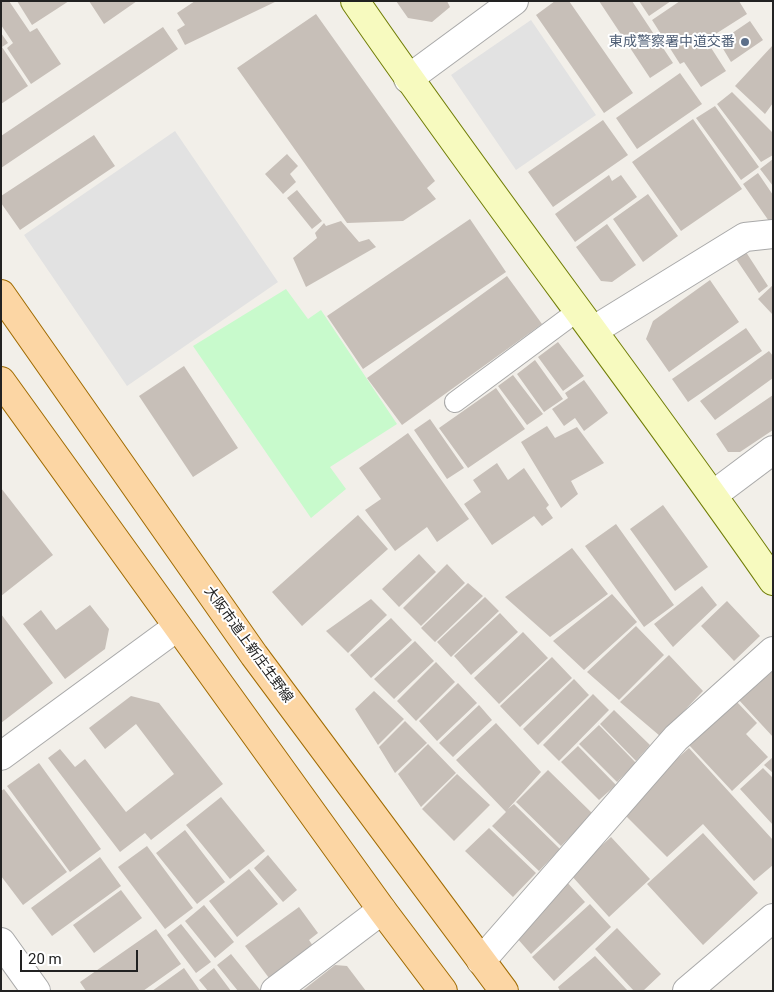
<!DOCTYPE html>
<meta charset="utf-8">
<style>
body{margin:0}
#map{position:relative;width:774px;height:992px;overflow:hidden;background:#f2efe9;font-family:Roboto,sans-serif}
canvas{display:block}
.frame{position:absolute;inset:0;border:2px solid #222;pointer-events:none}
.scale{position:absolute;left:20px;top:950px;width:118px;height:22px;box-sizing:border-box;border:2px solid #222;border-top:0;padding-left:6px;font-size:15px;line-height:18px;white-space:nowrap;color:#222;-webkit-text-stroke:4px #fff;paint-order:stroke}
</style>
<div id="map">
<canvas width="774" height="992"></canvas>
<div class="frame"></div>
<div class="scale">20 m</div>
</div>
<script>
const context = document.querySelector('canvas').getContext('2d');
context.lineJoin = 'round';
function paint(path, color) {
  context.fillStyle = color;
  context.fill(path, 'evenodd');
}
function strokePath(path, color, width, dash) {
  context.strokeStyle = color;
  context.lineWidth = width;
  context.lineCap = dash ? 'butt' : 'round';
  context.setLineDash(dash || []);
  context.stroke(path);
}
function label(font, color, halo, rows, align = 'center') {
  context.font = font + ' Roboto,"Noto Sans JP",sans-serif';
  context.lineWidth = 4;
  context.setLineDash([]);
  context.textBaseline = 'middle';
  context.strokeStyle = halo;
  context.fillStyle = color;
  for (const [text, x, y, turn = 0] of rows) {
    context.save();
    context.translate(x, y);
    context.rotate((+turn || 0) * Math.PI / 180);
    context.textAlign = isNaN(turn) ? turn : align;
    if (halo) context.strokeText(text, 0, 0);
    context.fillText(text, 0, 0);
    context.restore();
  }
}
paint(new Path2D(`
 M286 289 308 319 321 310 397 424 330 467 346 489 311 518 193 346Z`), '#c8facc');
paint(new Path2D(`
 M531 20 596 115 516 170 451 75Z
 M175 131 278 282 127 386 24 235Z`), '#e2e2e2');
paint(new Path2D(`
 M1 1H9L30 32 37 28 61 64 31 84 7 48 13 43 1 25Z
 M17 1H69L32 25Z
 M89 1H137L104 24Z
 M195 1H277L185 45 177 30 185 25 177 13Z
 M396 1H447L450 7 432 22 408 18Z
 M555 1H569L633 93 604 113 536 15Z
 M599 1H632L673 63 650 78Z
 M639 1H671L649 16Z
 M680 1H739L747 14 706 40 726 71 701 87 684 62 680 64 652 20Z
 M316 14 435 181 427 188 436 199 403 221 347 223 237 68Z
 M750 21 763 40 731 62 719 42Z
 M163 27 178 49 1 168V136Z
 M1 33 8 43 2 47 28 86 1 104Z
 M773 45V103L765 114 735 86Z
 M680 73 702 104 637 149 616 118Z
 M732 92 773 133V155L761 162 717 104Z
 M715 106 759 167 741 180 696 118Z
 M693 119 742 189 681 231 632 162Z
 M603 120 628 155 553 207 528 172Z
 M94 135 115 166 20 230 1 203V196Z
 M287 154 298 166 290 174 296 182 283 194 265 174Z
 M773 159V186L760 169Z
 M758 173 773 195V223L771 224 743 184Z
 M609 175 612 181 621 175 637 197 575 242 555 214Z
 M297 190 322 221 312 229 287 198Z
 M648 194 678 236 643 262 613 219Z
 M470 219 506 272 363 369 327 316Z
 M341 221 359 242 369 239 376 247 306 287 293 258 317 238 315 233 324 223 326 226Z
 M607 224 636 265 612 282 601 281 576 247Z
 M744 249 768 286 759 293 734 256Z
 M507 276 542 324 402 425 367 378Z
 M710 280 739 322 669 372 646 339 653 321Z
 M773 285V315L758 299Z
 M746 328 762 351 688 402 672 379Z
 M558 342 584 376 563 391 538 357Z
 M769 351 773 356V378L715 420 700 401Z
 M535 360 563 399 544 412 517 374Z
 M184 366 238 448 193 477 139 396Z
 M513 375 543 414 527 425 498 386Z
 M584 380 608 413 584 431 575 418 564 426 552 409 568 398 565 393Z
 M496 388 525 429 468 468 439 428Z
 M773 395V430L740 452H728L716 434Z
 M430 419 464 468 447 479 414 430Z
 M547 426 555 438 577 427 604 463 571 481 578 494 561 508 521 442Z
 M408 433 469 519 437 542 427 527 395 551 365 510 381 499 359 468Z
 M497 463 508 480 524 468 549 505 546 508 553 518 542 526 534 516 492 545 464 504 481 492 473 480Z
 M1 488 53 555 1 596Z
 M663 505 708 567 675 591 630 529Z
 M358 515 388 549 302 626 272 592Z
 M616 524 674 605 644 627 585 546Z
 M572 548 608 594 550 637 505 597Z
 M419 554 436 572 399 607 382 589Z
 M447 564 465 583 421 626 403 608Z
 M468 583 483 596 435 642 421 628Z
 M702 586 717 605 673 647 654 624Z
 M612 594 637 622 584 670 553 641Z
 M485 597 499 611 451 657 437 642Z
 M371 599 387 615 348 653 326 631Z
 M727 601 760 636 734 661 701 626Z
 M90 605 109 629 105 649 65 679 23 624 41 610 56 630Z
 M500 613 518 632 471 675 454 656Z
 M1 614 53 683 1 723Z
 M391 618 412 640 371 678 350 655Z
 M636 626 664 655 619 700 587 672Z
 M523 632 548 658 499 704 474 678Z
 M415 641 434 661 394 699 374 679Z
 M669 655 703 691 660 736 620 702Z
 M552 657 572 678 520 727 500 706Z
 M436 662 455 682 416 721 397 701Z
 M773 667V737L738 699Z
 M574 679 589 695 538 745 523 729Z
 M458 683 477 703 437 741 419 721Z
 M374 691 404 719 378 745 355 709Z
 M593 694 609 710 559 761 543 745Z
 M131 696 159 703 223 784 151 840 145 833 120 852 48 758 60 749 75 767 85 759 126 812 174 774 136 724 105 749 89 728Z
 M736 701 757 723 746 734 768 757 732 791 689 745Z
 M479 705 492 720 453 757 439 743Z
 M614 710 650 745 636 761 600 724Z
 M405 721 427 743 395 773 379 747Z
 M496 723 541 772 508 809 514 804 560 849 539 871 492 826 506 812 456 760Z
 M599 725 636 763 617 782 579 744Z
 M428 744 456 773 421 807 398 774Z
 M578 746 616 785 599 800 561 762Z
 M689 748 773 840V865L754 881 703 824 667 857 624 814 659 775Z
 M773 757V773L764 765Z
 M39 763 101 849 70 872 7 786Z
 M763 768 773 778V825L740 789Z
 M548 770 593 814 561 846 516 802Z
 M457 774 490 805 454 841 422 809Z
 M4 789 67 872 23 905 1 876V791Z
 M221 797 265 851 230 879 186 825Z
 M489 828 536 873 513 897 465 851Z
 M185 830 225 882 197 904 156 853Z
 M703 833 758 893 703 945 647 884Z
 M611 837 650 879 609 917 570 874Z
 M147 846 193 908 165 929 118 867Z
 M268 855 297 890 283 902 254 868Z
 M100 857 121 886 52 936 31 908Z
 M249 869 278 904 237 937 209 901Z
 M565 880 585 902 531 954 516 937Z
 M121 890 142 918 94 953 73 925Z
 M590 904 611 927 554 981 532 957Z
 M204 905 234 942 215 958 185 921Z
 M299 907 318 933 309 940 313 946 269 978 245 946Z
 M181 924 211 962 196 973 167 935Z
 M617 928 661 974 643 991H634L595 949Z
 M156 929 181 964 143 991H86L80 982Z
 M231 954 261 991H238L217 965Z
 M595 956 628 991H560L558 987Z
 M335 965 347 966 366 991H302Z
 M184 968 200 991H152Z
 M214 968 231 991H208L199 980Z`), '#c7bfb8');
const lane = new Path2D(`
 M455 402 579 310`);
const street = new Path2D(`
 M408 79 514 1
 M594 330 745 237 773 234
 M713 495 773 450
 M1 756 177 627
 M1 942 36 991
 M481 961 676 738 773 651
 M275 991 382 910
 M687 991 773 918`);
const secondary = new Path2D(`
 M355 1C490 197 637 385 773 581`);
const primary = new Path2D(`
 M1 294 254 655 504 991
 M1 381 382 910 443 991`);
strokePath(lane, '#a9a9a9', 22);
strokePath(street, '#a9a9a9', 30);
strokePath(secondary, '#707d05', 30);
strokePath(primary, '#a06b00', 30);
strokePath(lane, '#fff', 20);
strokePath(street, '#fff', 28);
strokePath(secondary, '#f7fabf', 28);
strokePath(primary, '#fcd6a4', 28);
for (const [x, y, r, color] of [
 [745,42,5,"#5c6f8a"]
]) {
  const dot = new Path2D();
  dot.arc(x, y, r, 0, 2 * Math.PI);
  context.fillStyle = color;
  context.fill(dot);
  strokePath(dot, '#fff', 2);
}
label('14px', '#4e5e75', '#fff', [
 ["東成警察署中道交番",735,42]
], 'right');
label('14px', '#222', '#fff', [
 ["大阪市道上新庄生野線",248,645,54]
]);
</script>
